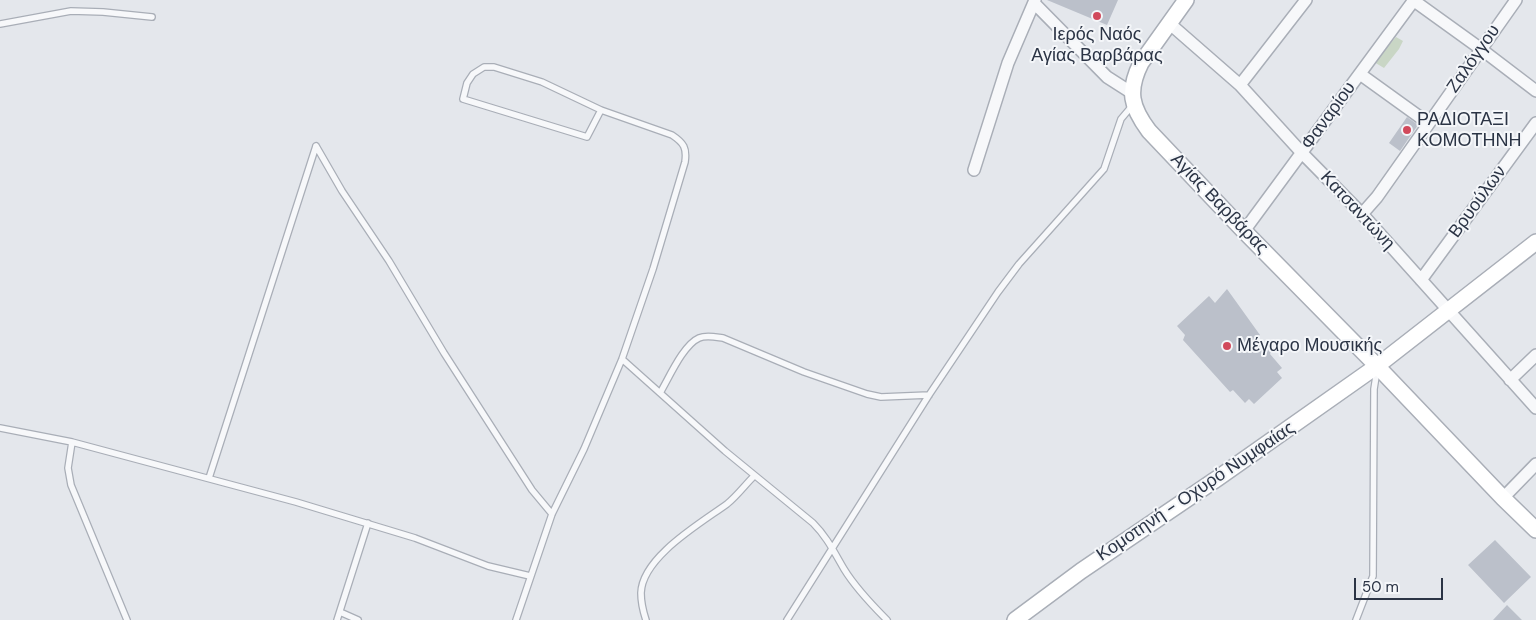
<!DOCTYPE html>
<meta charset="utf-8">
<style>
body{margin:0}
#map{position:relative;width:1536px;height:620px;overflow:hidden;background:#e4e7ec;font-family:"DM Sans",sans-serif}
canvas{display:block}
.scale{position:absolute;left:1354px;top:578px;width:89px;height:22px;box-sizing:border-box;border:2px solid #2b3445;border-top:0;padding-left:6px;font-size:15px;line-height:18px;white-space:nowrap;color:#2b3445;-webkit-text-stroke:4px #f4f6f9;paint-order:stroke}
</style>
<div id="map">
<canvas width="1536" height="620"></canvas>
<div class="scale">50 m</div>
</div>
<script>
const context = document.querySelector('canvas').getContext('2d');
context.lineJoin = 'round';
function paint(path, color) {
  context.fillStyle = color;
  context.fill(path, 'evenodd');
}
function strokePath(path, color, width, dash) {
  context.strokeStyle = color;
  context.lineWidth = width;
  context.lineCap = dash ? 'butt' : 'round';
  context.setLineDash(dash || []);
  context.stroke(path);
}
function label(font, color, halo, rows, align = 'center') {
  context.font = font + ' "DM Sans",sans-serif';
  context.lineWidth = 4;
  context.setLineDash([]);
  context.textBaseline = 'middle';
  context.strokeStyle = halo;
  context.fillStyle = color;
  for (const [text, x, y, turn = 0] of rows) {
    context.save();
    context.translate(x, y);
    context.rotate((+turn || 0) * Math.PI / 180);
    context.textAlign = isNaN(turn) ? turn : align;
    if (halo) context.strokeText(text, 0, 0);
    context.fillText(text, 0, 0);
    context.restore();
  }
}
paint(new Path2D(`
 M1396 37 1403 41 1399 49 1384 68 1374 62Z`), '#c9d6c5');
paint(new Path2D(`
 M1047 0H1118L1107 25Z
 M1407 117 1418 125 1400 151 1389 143Z
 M1227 289 1260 335 1257 338 1271 352 1270 354 1282 368 1277 372 1282 378 1254 404 1249 399 1245 403 1233 390 1230 392 1183 340 1185 335 1177 326 1209 296 1215 303Z
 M1495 540 1531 577 1504 603 1468 565Z
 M1507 605 1522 620H1493Z`), '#bbc0ca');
const lane = new Path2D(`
 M0 24 71 11 103 12 152 17
 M316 146 342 191 389 261 444 353 532 490 552 514
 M622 359 725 451 813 523C827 537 834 552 844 569 855 587 871 604 887 620
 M660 393C669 378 683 345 699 338 706 335 715 337 723 338L804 372 867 394 881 397 929 395
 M0 428 72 442 296 502 415 538 488 566 530 576
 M72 442 68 468 71 485 127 620
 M209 478 316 146
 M340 612 358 620
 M337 620 368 523
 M516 620 552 514 584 449 622 359 653 269 685 162C687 148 684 143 672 135L601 110 542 82 494 67H484L473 74 467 83 463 99 587 137 601 110
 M646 620C643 611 641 603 641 593 642 557 701 523 727 504 737 496 745 485 754 476
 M787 620 929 395 998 292 1019 264 1104 169 1121 119 1132 106
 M1356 620 1373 576 1374 389 1377 370`);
const street = new Path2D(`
 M1413 0 1481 49 1536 91
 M1034 3 1107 77 1132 93
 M1169 23 1240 85 1302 153 1362 214 1536 408
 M1360 74 1428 123
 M1240 85 1306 0
 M974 170 1008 63 1035 0
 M1362 214 1377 197 1516 0
 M1244 231 1414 0
 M1421 280 1536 123
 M1510 380 1536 355
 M1503 498 1536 464`);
const secondary = new Path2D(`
 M1186 0 1141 63C1127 91 1131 107 1149 131L1244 231 1377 366 1503 498 1536 530
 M1015 620 1081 571 1218 478 1377 366 1536 242`);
strokePath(lane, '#a9aeb7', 8);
strokePath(street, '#a9aeb7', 14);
strokePath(secondary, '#a9aeb7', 18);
strokePath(lane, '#f7f8fa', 5.5);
strokePath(street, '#f7f8fa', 11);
strokePath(secondary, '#fff', 15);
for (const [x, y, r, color] of [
 [1097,16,5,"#d1495b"],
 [1407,130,5,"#d1495b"],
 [1227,346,5,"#d1495b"]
]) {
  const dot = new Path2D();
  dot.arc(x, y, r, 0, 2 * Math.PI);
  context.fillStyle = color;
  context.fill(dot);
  strokePath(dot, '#f4f6f9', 2);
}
label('18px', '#2b3445', '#f4f6f9', [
 ["Ιερός Ναός",1097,35,"center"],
 ["Αγίας Βαρβάρας",1097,56,"center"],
 ["ΡΑΔΙΟΤΑΞΙ",1417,120],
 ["ΚΟΜΟΤΗΝΗ",1417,141],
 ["Μέγαρο Μουσικής",1237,346]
], 'left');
label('18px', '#2b3445', '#f4f6f9', [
 ["Ζαλόγγου",1474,59,-55],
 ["Φαναρίου",1329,116,-54],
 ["Βρυούλων",1478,202,-54],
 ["Αγίας Βαρβάρας",1219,204,46],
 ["Κατσαντώνη",1357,211,47],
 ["Κομοτηνή - Οχυρό Νυμφαίας",1196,492,-34]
]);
</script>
